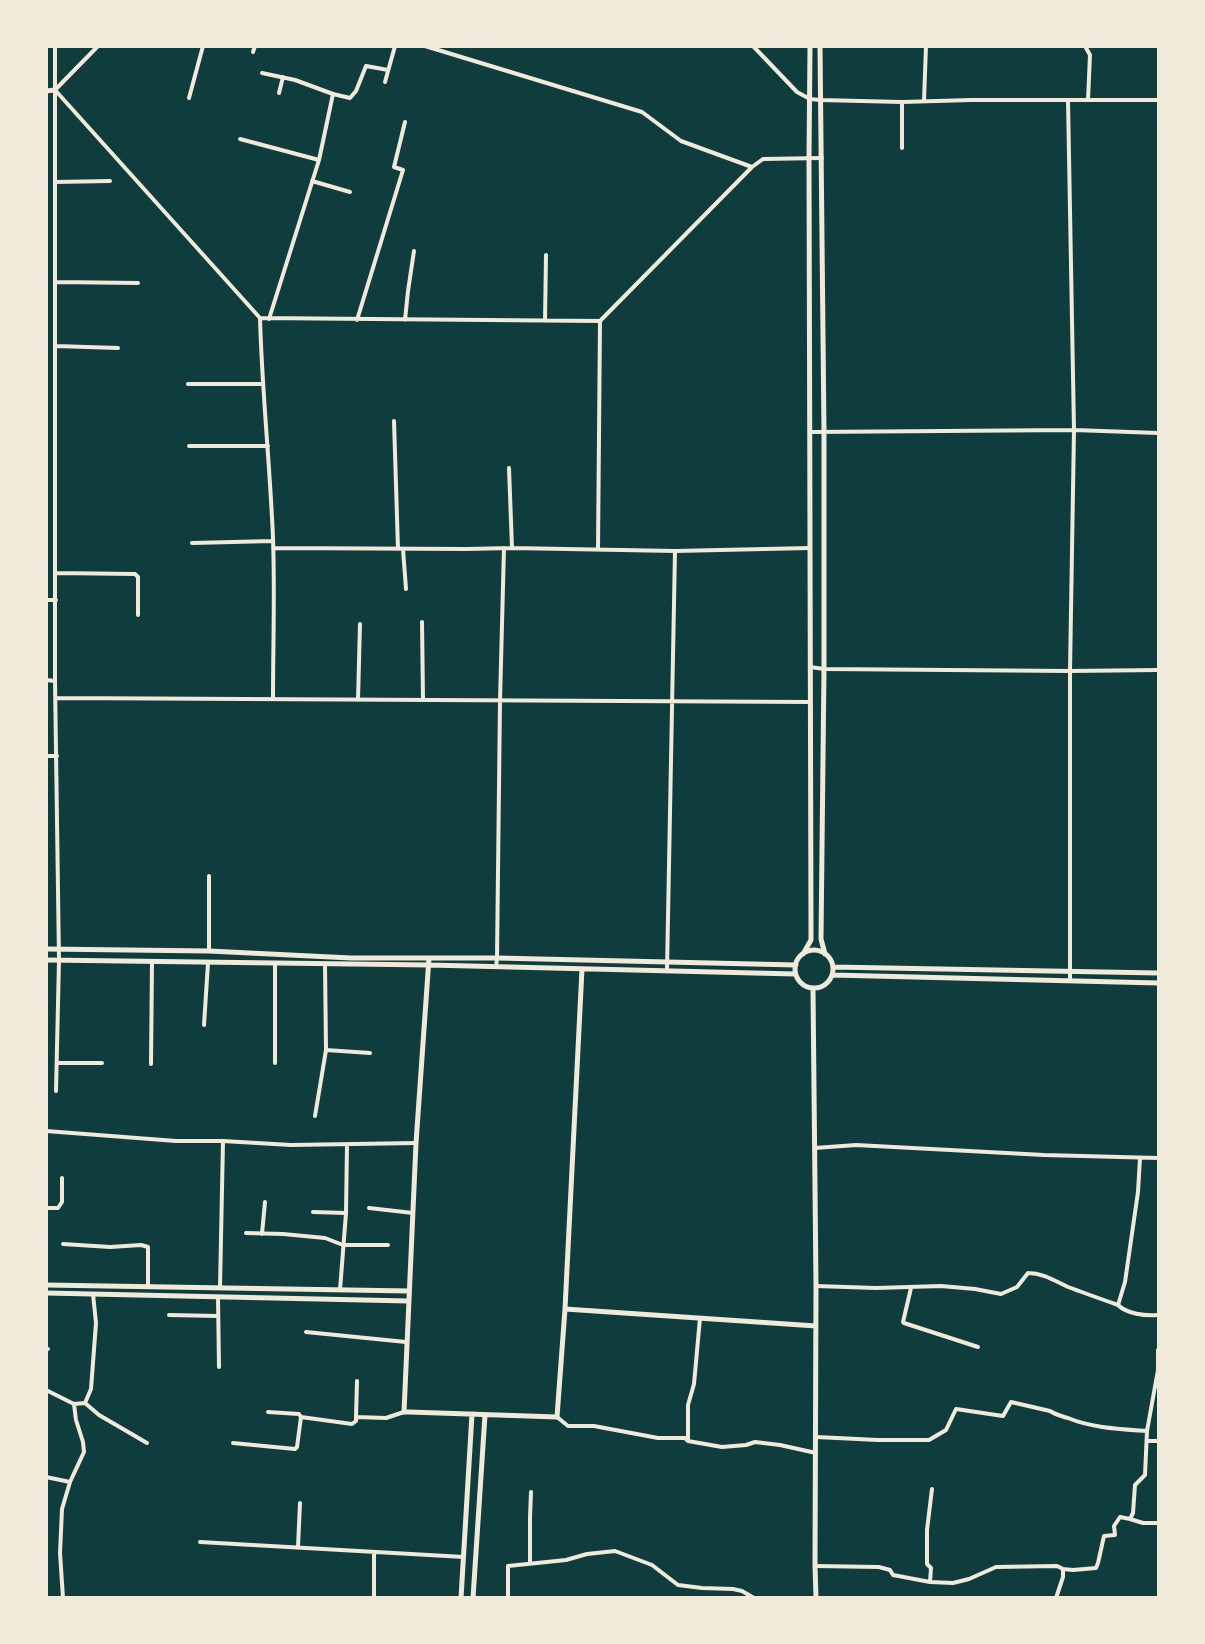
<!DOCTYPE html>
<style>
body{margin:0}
#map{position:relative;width:1205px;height:1644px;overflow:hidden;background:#0f3d3e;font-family:"PT Sans Narrow",sans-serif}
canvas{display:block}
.frame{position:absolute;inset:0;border:48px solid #f1e9da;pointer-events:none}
</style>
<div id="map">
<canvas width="1205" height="1644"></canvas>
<div class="frame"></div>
</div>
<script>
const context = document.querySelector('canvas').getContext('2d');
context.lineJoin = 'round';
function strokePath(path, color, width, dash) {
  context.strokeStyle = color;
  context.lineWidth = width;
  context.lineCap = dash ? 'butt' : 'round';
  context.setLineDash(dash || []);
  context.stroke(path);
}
strokePath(new Path2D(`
 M55 46V681L59 960 56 1091
 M98 46 55 90 260 318C262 392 270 465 273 538 275 592 273 646 273 699
 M425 46 642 112 681 141 752 167
 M753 46 797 92 810 99 820 100 902 102 971 100H1158
 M1085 46 1090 55 1088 100
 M253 52 255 46
 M262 73 295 80 333 94 350 98 356 91 366 66 388 70
 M385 82 395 46
 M279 93 283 77
 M189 98 203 46
 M1068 100 1074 430 1070 671V981
 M924 101 926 46
 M902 102V148
 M240 139 319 160
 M312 181 350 192
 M55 182 110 181
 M55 282 138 283
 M260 318 600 321 752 167 763 159 822 158
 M269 319 319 160 333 94
 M357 320 403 170 394 167 405 122
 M405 320 408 291 414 251
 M545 321 546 255
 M56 346 118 348
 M188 384H262
 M394 421 398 549
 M810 432 1074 430 1158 433
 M189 446H268
 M509 468 512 548
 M192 543 273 541
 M273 548 466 549 512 548 675 551 810 548
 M403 549 406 589
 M598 549 600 321
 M56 573 135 574 138 577V615
 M46 600H56
 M422 622 423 700
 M810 667 824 669 1070 671 1158 670
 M46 680 55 681
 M56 698 810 702
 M358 700 360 624
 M46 756H57
 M209 876V951
 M496 967 497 958 500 701 504 548
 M667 970 675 551
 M204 1025 208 963
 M326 1050 370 1053
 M57 1063H102
 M275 1063V963
 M151 1064 152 961
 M315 1116 326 1050 325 964
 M46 1131 176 1141H223L291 1145 416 1143
 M815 1148 856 1145 1044 1155 1158 1158
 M46 1208H58L62 1202V1178
 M369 1208 413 1213
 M313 1212 346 1213
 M246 1233 283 1234 325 1238 343 1245H388
 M262 1234 265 1202
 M63 1244 110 1247 141 1245 148 1247V1286
 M816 1286 876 1288 941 1286 975 1289 1001 1294 1017 1287 1028 1273C1043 1273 1055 1281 1068 1287 1084 1293 1101 1299 1118 1305 1127 1314 1145 1316 1158 1315
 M220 1287 223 1141
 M911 1288 903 1322 904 1323 978 1347
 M340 1290 346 1213 347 1145
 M218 1297 219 1367
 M1118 1305 1125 1282 1138 1192 1140 1158
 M169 1315 218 1316
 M306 1332 406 1342
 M46 1349H48
 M46 1390 74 1404 76 1420 83 1442 84 1452 70 1482 62 1509 60 1553 63 1598
 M85 1403 99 1415 147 1443
 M74 1404 85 1403 91 1389 96 1323 93 1294
 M268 1412 299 1414 301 1417 352 1424 356 1421V1417L357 1381
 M356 1417 386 1418 404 1412
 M557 1417 568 1426H594L658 1438H685L688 1441 722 1447 746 1445 755 1442 780 1445 816 1453
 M816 1437 878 1440H929L946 1430 956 1409 1003 1416 1011 1402 1050 1411C1056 1415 1061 1416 1068 1418 1092 1428 1120 1429 1147 1431
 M688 1440V1405L694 1384 700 1318
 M1147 1441H1158
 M233 1443 295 1449 297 1447 301 1417
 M46 1477 70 1482
 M1130 1519 1133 1513 1135 1485 1145 1475 1147 1431 1158 1370V1350
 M200 1542 464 1557
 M298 1547 300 1503
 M374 1552V1598
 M530 1563V1518L531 1492
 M815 1566 879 1567 890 1570 893 1575 930 1582 953 1583 969 1579 996 1567 1057 1566 1063 1569V1577L1056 1598
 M1063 1569 1073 1570 1096 1568 1098 1563 1104 1536 1115 1535 1114 1526 1120 1517 1130 1519 1143 1523H1158
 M930 1582 931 1568 927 1564V1530L932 1489
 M508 1598V1566L566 1560 587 1554 615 1551 652 1565 678 1585 702 1588 733 1589 742 1591 754 1598`), '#f1e9da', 4);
strokePath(new Path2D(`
 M820 46 824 431V669L821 939 825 954
 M46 91 55 90
 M46 949 209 951 351 958H497L796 965
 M795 969a19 19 0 1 1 38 0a19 19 0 1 1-38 0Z
 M803 954 811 940V927L809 158 810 46
 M429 958 416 1143 404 1412H409L557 1417 565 1309 582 969
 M46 960 429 965 795 974
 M833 967 1158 973
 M832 975 1158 983
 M813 989 816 1286 815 1566 816 1598
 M46 1285 409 1291
 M46 1293 408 1301
 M565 1309 816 1326
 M461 1598 472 1414
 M473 1598 485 1415`), '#f1e9da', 5);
</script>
